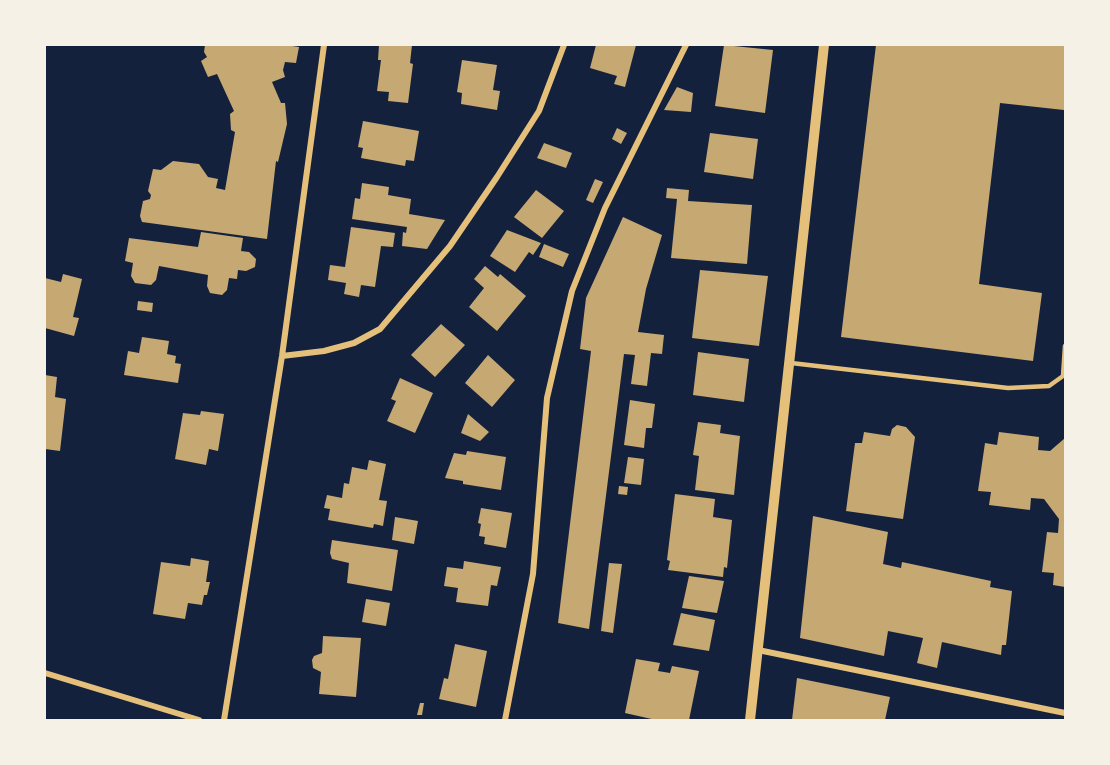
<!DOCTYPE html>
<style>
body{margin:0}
#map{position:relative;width:1110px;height:765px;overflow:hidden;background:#14213d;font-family:"Playfair Display",serif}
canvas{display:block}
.frame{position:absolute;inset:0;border:46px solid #f6f1e7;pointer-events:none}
</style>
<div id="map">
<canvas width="1110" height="765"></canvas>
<div class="frame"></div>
</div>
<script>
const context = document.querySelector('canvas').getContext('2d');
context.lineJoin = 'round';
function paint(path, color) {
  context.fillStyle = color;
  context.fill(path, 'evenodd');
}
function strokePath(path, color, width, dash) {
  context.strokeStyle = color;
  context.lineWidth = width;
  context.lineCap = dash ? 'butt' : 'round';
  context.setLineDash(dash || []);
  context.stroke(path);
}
paint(new Path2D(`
 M205 45H286L299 47 296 63 285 62 283 70 285 77 272 82 281 103H285L287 124 278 162 276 161 267 239 142 222 140 216 143 201 150 199 151 195 148 191 153 169 161 170 173 161 199 164 208 177 218 179 216 188 225 190 235 132 231 130 230 114 234 111 217 74 208 77 201 61 207 57 204 52Z
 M379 45H412L410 63 413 64 408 103 388 101 389 92 377 91 381 60H378Z
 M596 45H636L625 87 614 84 617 76 590 68Z
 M724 45 773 50 765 113 715 106Z
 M876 45H1065L1064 110 1000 103 979 284 1042 293 1033 361 841 337Z
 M462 60 497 65 493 90 500 91 497 110 461 104 462 93 457 92Z
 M677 87 693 93 691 112 664 110Z
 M363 121 419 131 414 161 406 160 405 166 361 158 363 148 358 147Z
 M617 128 627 133 621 144 612 139Z
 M710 133 758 139 753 179 704 172Z
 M544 143 572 153 566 168 537 158Z
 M595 179 603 182 593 203 586 200Z
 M362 183 389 187 388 195 411 199 409 214 445 220 427 249 402 246 403 232 406 233 407 227 352 219 355 198 360 199Z
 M667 188 689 190 688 201 752 205 747 264 671 258 677 199 666 198Z
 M536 190 564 211 542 238 514 217Z
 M623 217 662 235 646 289 638 332 664 335 662 354 651 353 647 386 631 384 635 355 624 354 589 629 558 623 591 351 580 349 586 298Z
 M351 227 395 233 393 247 381 246 375 287 361 285 359 297 344 294 346 283 328 280 330 265 345 267Z
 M507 230 541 243 533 255 529 252 515 272 490 256Z
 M201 232 243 238 241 251 249 252 256 259 255 267 246 271 238 270 237 279 229 278 227 290 222 295 210 293 207 286 208 275 159 266 156 280 151 285 135 283 131 276 133 263 125 261 129 238 198 247Z
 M544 244 569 254 563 267 539 257Z
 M485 266 498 277 500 274 526 296 497 331 469 307 484 288 474 279Z
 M700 270 768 276 759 346 692 338Z
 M63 274 82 279 73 317 79 318 74 336 45 328V278L61 282Z
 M138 301 153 303 152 312 137 310Z
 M441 324 465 345 435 377 411 355Z
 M142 337 169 341 167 354 176 356 175 363 181 364 178 383 124 375 128 351 139 353Z
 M698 352 749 359 744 402 693 395Z
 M488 355 515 380 492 407 465 383Z
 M45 375 57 377 55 397 66 399 60 451 45 449Z
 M400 378 433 393 415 433 387 421 396 401 391 399Z
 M630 400 655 404 652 428H646L644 448 624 445Z
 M201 411 224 414 218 451 209 449 206 465 175 459 183 413 200 415Z
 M468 414 489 432 480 441 461 433Z
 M698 422 721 425 720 433 740 436 734 495 695 490 699 456 693 455Z
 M897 425 906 427 915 437 903 519 846 511 855 443H862L864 432 890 436 892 429Z
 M999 432 1039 437 1038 450 1050 451 1065 438V587L1053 585 1054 573 1042 572 1047 532 1058 533 1059 519 1044 499 1031 498 1030 510 989 505 991 492 978 491 985 443 997 445Z
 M467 451 506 457 501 490 463 484V481L445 478 454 453 466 455Z
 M628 457 644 459 641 485 624 483Z
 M369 460 386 464 379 500 387 501 383 526 374 524 373 528 328 520 330 509 324 508 327 495 342 498 344 483 349 484 352 467 367 470Z
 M619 486 628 487 627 495 618 494Z
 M675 494 715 499 713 517 732 520 727 568 724 567 723 577 668 570 670 561 667 560Z
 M481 508 512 513 506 548 484 544 485 537 479 536 481 524 478 523Z
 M813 516 888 532 883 564 901 568 902 562 991 581 990 587 1012 591 1006 645H1002L1001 655 942 642 937 668 917 663 923 638 888 631 884 656 800 638Z
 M395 517 418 521 414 544 392 540Z
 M332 540 398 550 392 591 347 583 349 563 332 559 330 553Z
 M191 558 209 561 206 582H210L207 595H204L202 605 188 603 185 619 153 614 161 562 190 566Z
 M464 561 501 567 497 586 491 585 488 606 456 602 458 588 444 586 447 567 463 569Z
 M609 563 622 564 613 633 601 631Z
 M689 576 724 581 717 613 682 608Z
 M366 599 390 603 386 626 362 622Z
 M681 613 715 620 709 651 673 645Z
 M323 636 361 638 356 697 319 694 321 672 313 668 312 660 314 656 322 653Z
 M455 644 487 651 476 707 439 699 444 678 448 679Z
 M636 659 660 663 658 671 670 673 672 666 699 671 689 720H656L625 713Z
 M797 678 890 697 885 720H792Z
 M420 703H424L422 715H417Z`), '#c6a872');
strokePath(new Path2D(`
 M791 363 1008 388 1049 386 1063 376 1065 346`), '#e5c07b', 4.5);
strokePath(new Path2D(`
 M282 356 324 351 354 343 380 329 450 246 497 177 539 111 564 45
 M758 650 1065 713
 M45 673 199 720
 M224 720 282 356 324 45
 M505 720 533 574 547 398 572 291 605 208 686 45`), '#e5c07b', 6);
strokePath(new Path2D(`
 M750 720 824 45`), '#e5c07b', 10);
</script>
